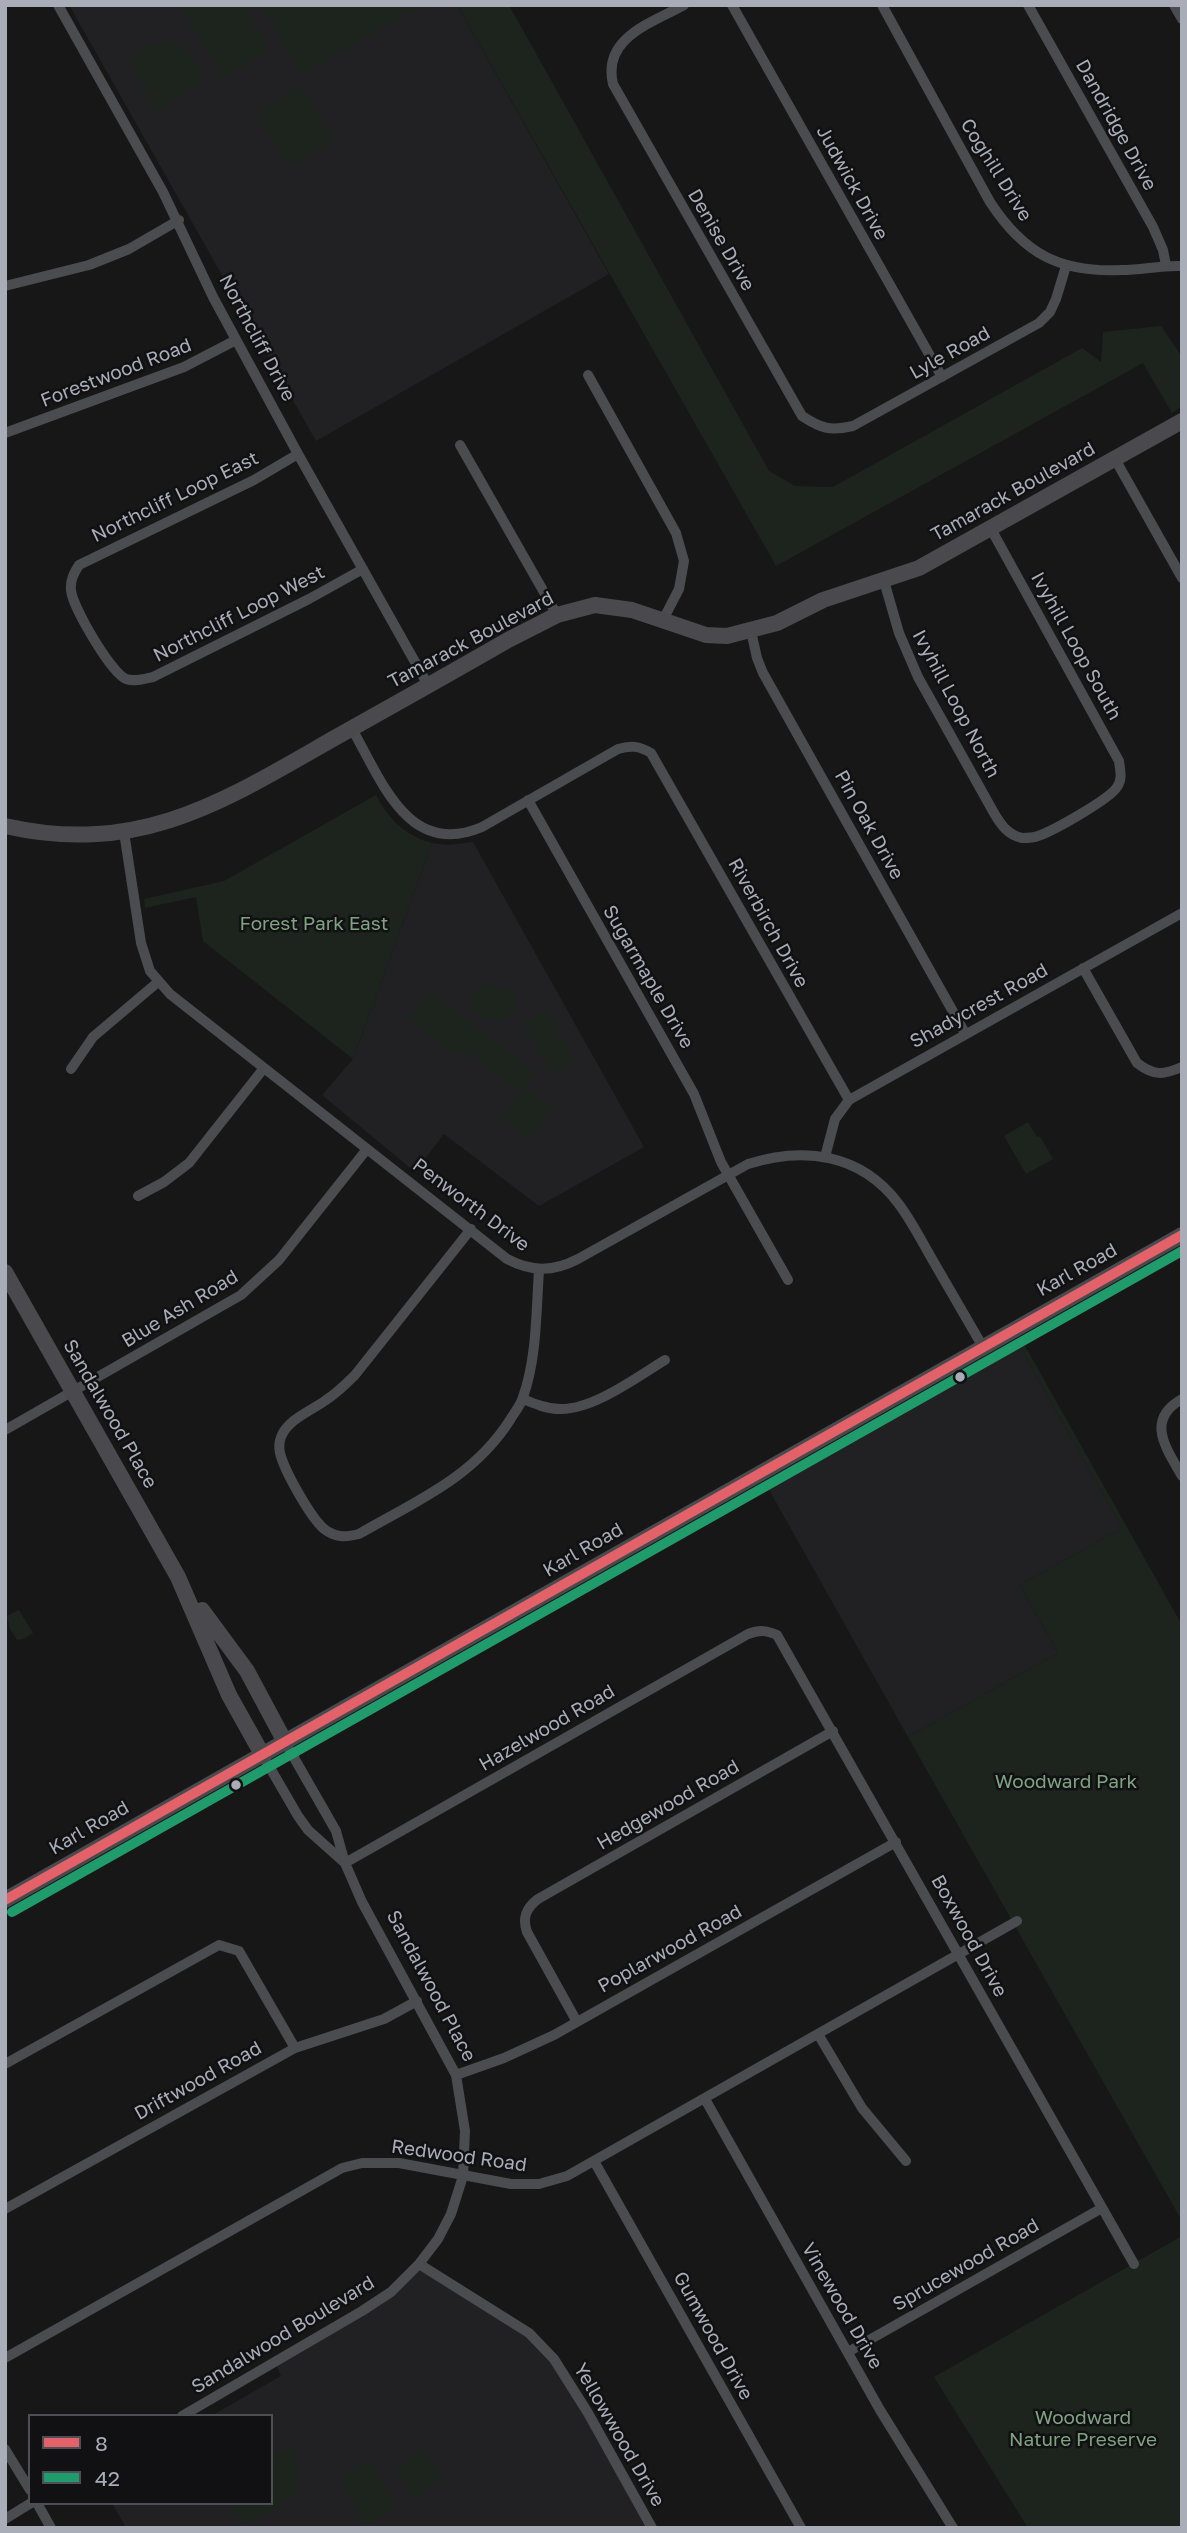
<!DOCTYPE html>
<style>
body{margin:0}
#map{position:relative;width:1187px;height:2533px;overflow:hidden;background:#171717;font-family:"Golos Text",sans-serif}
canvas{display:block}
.frame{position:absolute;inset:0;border:7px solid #a8adb8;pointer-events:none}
.legend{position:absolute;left:28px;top:2414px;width:245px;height:91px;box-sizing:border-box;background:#111113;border:2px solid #4d4f55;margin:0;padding:9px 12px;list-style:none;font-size:21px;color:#a8adb8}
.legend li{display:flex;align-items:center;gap:14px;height:35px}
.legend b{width:35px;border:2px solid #4d4f55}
</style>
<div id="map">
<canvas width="1187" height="2533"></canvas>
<div class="frame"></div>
<ul class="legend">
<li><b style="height:9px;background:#e36168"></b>8</li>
<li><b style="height:9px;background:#209c6c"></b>42</li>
</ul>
</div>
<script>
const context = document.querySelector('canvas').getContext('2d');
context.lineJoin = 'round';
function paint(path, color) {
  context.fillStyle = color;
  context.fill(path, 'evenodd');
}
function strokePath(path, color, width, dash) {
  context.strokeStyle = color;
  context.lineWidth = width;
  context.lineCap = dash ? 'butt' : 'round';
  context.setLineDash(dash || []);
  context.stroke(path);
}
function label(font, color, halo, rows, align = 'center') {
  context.font = font + ' "Golos Text",sans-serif';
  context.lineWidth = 5;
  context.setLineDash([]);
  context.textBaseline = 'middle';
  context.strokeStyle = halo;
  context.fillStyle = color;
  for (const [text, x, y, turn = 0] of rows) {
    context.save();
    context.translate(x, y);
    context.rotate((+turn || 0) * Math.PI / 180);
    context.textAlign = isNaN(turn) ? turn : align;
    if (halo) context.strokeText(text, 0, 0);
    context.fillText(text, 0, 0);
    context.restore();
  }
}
paint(new Path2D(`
 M69 5H457L609 274 316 441Z
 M473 842 644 1147 539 1206 444 1134 415 1172 322 1095 353 1059 432 843 447 845Z
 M1020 1347 1122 1528 1020 1585 1058 1653 908 1737 768 1488Z
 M418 2265 543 2342 653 2528H126L112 2503H271V2416H211L281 2376 275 2362 371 2307Z`), '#212123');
paint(new Path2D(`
 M181 5H244L270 51 223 78Z
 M262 5H422L301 75Z
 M457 5H509L769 471 795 486 833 487 1082 348 1101 362 1103 332 1161 326 1182 357V406L1172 413 1143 363 776 566Z
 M166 41C187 44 201 61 202 82L165 104 159 110 154 109 131 64C138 49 151 44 166 41Z
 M302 86 334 141 288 167 256 112Z
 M376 795C389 820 406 836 432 843L353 1059 203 941 196 897 145 908 144 899 224 881Z
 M486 982 496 989H508L514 994V1012L509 1019C490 1024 469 1017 472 995Z
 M430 990 535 1073 519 1093 467 1052 458 1054 445 1048 408 1019Z
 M546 1009 576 1062 552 1075 523 1023Z
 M526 1088 552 1109 528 1140 501 1119Z
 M1028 1122 1037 1137 1040 1136 1053 1159 1026 1174 1004 1136Z
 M1024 1344 1182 1625V2221L908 1737 1058 1653 1020 1585 1122 1528 1020 1347Z
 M19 1610 33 1633 23 1639 17 1640 10 1629 7 1616Z
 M1182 2236V2528H1028L934 2377Z
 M294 2449 299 2487 294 2496 242 2525 231 2503H271V2451Z
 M425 2449 443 2480 413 2498 395 2467Z
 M370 2460 397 2507 366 2525 339 2477Z`), '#1d241e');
strokePath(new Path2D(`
 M58 5 163 192 213 297 298 454 428 685
 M684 5C651 23 602 38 613 84L802 416C822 429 830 431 853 426L1039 323 1050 312 1056 299 1066 266
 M732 5 942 377
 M882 5 990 202C1024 254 1060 273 1122 270 1142 270 1161 265 1182 266
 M1028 5 1153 227 1163 250 1166 265
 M1174 5 1182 19
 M5 286 89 265 129 249 179 220
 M588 375 676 533 684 561 679 589 663 620
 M5 433 184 367 236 340
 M460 445 557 615
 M298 454 254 480 79 565C74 573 70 580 71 590 72 606 111 673 126 679 135 682 144 679 153 677L309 599 363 569
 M1115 459 1182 578
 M884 581 899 633 918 677 994 813C1001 825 1008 835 1022 838 1027 838 1033 838 1038 836 1053 831 1110 799 1117 787 1123 779 1120 770 1119 761L991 529
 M751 631 757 658 763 673 965 1033
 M352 729C381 779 408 859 482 827L618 749C631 745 639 746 651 753L849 1100
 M528 800 694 1094 721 1162 788 1280
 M124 832 141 943 150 971 170 994 507 1259C532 1272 553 1272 578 1259L748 1164C804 1146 861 1154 898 1203 911 1220 921 1240 932 1259 949 1288 966 1318 983 1347
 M1083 968 1137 1063C1154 1076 1163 1075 1182 1067
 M71 1069 93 1037 158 982
 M825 1157 835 1119 849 1100 1182 913
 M138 1196 164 1182 189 1163 264 1068
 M471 1229 355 1375C346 1384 337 1393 326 1400 311 1411 288 1419 281 1437 279 1442 279 1448 280 1453 284 1470 313 1523 327 1531 338 1538 347 1537 359 1534 416 1501 473 1478 510 1420 514 1413 521 1405 523 1397 537 1358 536 1312 539 1271
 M523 1399C535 1404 547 1409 560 1409 593 1410 637 1377 665 1360
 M1182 1399C1145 1420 1166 1448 1182 1476
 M5 1430 241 1295 279 1260 367 1149
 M262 1754 298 1816 308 1830 345 1863
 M345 1863 748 1634C759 1630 766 1630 777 1635L1134 2264
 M577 2022 527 1932C522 1918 526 1908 538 1899L833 1731
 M818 2034 862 2108 906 2161
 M5 2064 219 1945 239 1951 295 2048
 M456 2075 504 2058 554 2035 896 1842
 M705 2099 880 2410 953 2528
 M594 2161 801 2528
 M5 2209 295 2048 384 2019 417 2001
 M419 2264 529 2333 554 2359 588 2413 652 2528
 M848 2352 1102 2208
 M5 2358 342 2168 362 2163H399L511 2184H539L567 2176 1017 1921
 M182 2416 362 2311 391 2292 419 2264 438 2239 451 2214 463 2176 465 2131 456 2075 362 1902 345 1863 336 1831 285 1742
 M5 2449 30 2490
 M37 2503 51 2528
 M5 2519 31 2503`), '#4b4c50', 10);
strokePath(new Path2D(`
 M5 826C138 856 221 803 331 740 390 707 449 674 508 640L557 615 595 605 632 610 706 635 727 636 777 623 823 600 919 568 1182 421
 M5 1272 178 1577 229 1695 262 1754
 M202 1610 247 1671 285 1742
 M5 1900 1182 1235`), '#4a4a4e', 16);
strokePath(new Path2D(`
 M5 1900 1182 1235`), '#e36168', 10);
strokePath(new Path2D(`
 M12 1912 1182 1251`), '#209c6c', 10);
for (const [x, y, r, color] of [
 [960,1377,6,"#a8adb8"],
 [236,1785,6,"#a8adb8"]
]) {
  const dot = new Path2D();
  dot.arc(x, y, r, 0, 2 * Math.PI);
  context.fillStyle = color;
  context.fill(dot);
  strokePath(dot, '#111113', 2.5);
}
label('19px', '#a8adb8', '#111113', [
 ["Dandridge Drive",1116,125,61],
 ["Coghill Drive",996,170,58],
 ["Judwick Drive",852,183,61],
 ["Denise Drive",721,240,60],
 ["Northcliff Drive",257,338,62],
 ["Lyle Road",950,353,-29],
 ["Forestwood Road",116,373,-21],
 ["Tamarack Boulevard",1013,492,-29],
 ["Northcliff Loop East",175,497,-26],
 ["Northcliff Loop West",239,614,-27],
 ["Tamarack Boulevard",471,640,-28],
 ["Ivyhill Loop South",1076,646,61],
 ["Ivyhill Loop North",956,704,62],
 ["Pin Oak Drive",869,825,61],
 ["Riverbirch Drive",768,923,61],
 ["Sugarmaple Drive",648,977,60],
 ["Shadycrest Road",979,1006,-29],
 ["Penworth Drive",471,1205,37],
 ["Karl Road",1077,1270,-29],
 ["Blue Ash Road",180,1309,-31],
 ["Sandalwood Place",110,1414,60],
 ["Karl Road",583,1550,-30],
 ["Hazelwood Road",547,1728,-30],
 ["Hedgewood Road",668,1805,-30],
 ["Karl Road",89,1828,-30],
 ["Boxwood Drive",969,1936,61],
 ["Poplarwood Road",670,1949,-29],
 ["Sandalwood Place",431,1986,62],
 ["Driftwood Road",198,2081,-29],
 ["Redwood Road",459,2156,8],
 ["Sprucewood Road",966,2265,-30],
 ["Vinewood Drive",842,2306,60],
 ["Sandalwood Boulevard",283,2335,-31],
 ["Gumwood Drive",713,2336,61],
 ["Yellowwood Drive",619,2435,60]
]);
label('19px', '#7fa381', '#111113', [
 ["Forest Park East",314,924],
 ["Woodward Park",1066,1782],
 ["Woodward",1083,2418],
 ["Nature Preserve",1083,2440]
]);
</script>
